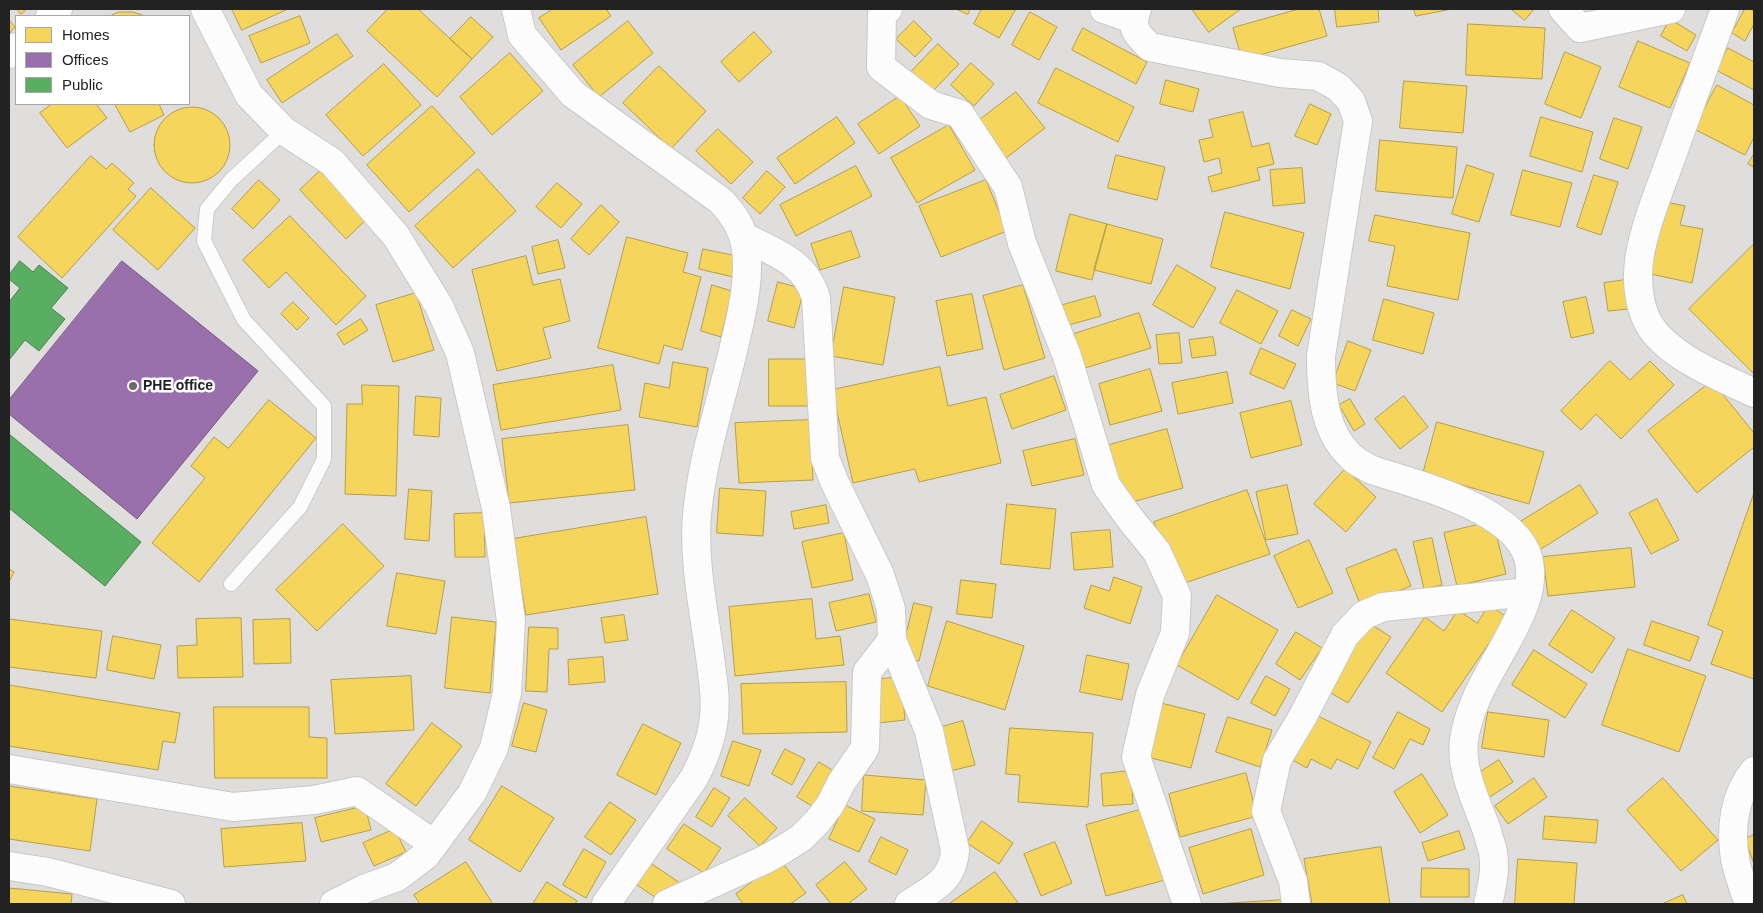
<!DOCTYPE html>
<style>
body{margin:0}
#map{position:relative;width:1763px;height:913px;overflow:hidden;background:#f0eeeb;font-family:Helvetica,sans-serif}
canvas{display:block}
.frame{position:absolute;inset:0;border:10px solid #222;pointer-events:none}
.legend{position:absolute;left:15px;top:15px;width:175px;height:90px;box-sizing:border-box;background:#fff;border:1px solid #a7a7a7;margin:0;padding:6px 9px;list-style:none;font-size:15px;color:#222}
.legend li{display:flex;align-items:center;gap:10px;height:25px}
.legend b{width:25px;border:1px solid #a7a7a7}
</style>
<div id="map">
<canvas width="1763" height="913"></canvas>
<div class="frame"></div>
<ul class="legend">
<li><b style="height:14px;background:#f6d55c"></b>Homes</li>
<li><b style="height:14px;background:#9970ab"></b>Offices</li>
<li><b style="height:14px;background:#5aae61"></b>Public</li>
</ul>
</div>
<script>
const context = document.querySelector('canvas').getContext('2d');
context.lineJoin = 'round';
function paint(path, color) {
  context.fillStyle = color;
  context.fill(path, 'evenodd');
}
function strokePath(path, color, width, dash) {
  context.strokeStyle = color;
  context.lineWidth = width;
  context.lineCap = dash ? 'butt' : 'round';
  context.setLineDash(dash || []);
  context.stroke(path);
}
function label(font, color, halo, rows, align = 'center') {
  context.font = font + ' Helvetica,sans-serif';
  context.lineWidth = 5;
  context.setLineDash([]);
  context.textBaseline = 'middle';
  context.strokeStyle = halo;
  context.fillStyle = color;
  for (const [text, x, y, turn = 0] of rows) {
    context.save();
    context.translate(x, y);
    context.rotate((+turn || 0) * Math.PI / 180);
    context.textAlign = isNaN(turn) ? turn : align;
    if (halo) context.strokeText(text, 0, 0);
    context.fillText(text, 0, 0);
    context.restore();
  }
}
paint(new Path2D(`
 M9 9H1754V904H9ZM16 16H189V104H16Z`), '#dfdedc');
const homes = new Path2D(`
 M17 9H27L21 14Z
 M232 9H288L242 30Z
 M388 9H418L472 59 437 97 367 31Z
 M553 9H606L611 16 561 50 539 18Z
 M956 9H970L968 14Z
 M982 9H1016L999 38 974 24Z
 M1192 9H1241L1209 32Z
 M1299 9H1319L1327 36 1242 60 1233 28Z
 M1335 9H1378L1379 22 1337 27Z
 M1414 9H1452L1416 16Z
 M1511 9H1534L1525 20Z
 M1745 9H1750L1754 11V24L1745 41 1732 33Z
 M119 12H133L145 16H110Z
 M1030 12 1057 27 1039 60 1012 45Z
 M300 16 310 43 261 63 249 36Z
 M471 17 493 37 472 59 450 39Z
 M1670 19 1696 35 1687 51 1661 36Z
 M9 20 15 27 9 34Z
 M628 21 653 53 599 97 573 65Z
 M914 21 932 39 915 57 896 39Z
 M1468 24 1545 28 1542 79 1466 75Z
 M1083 28 1147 62 1136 84 1072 50Z
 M754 32 772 52 739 82 721 62Z
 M337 34 353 56 282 103 267 80Z
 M1638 41 1690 63 1670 108 1619 87Z
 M938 44 959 64 929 95 908 75Z
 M1728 48 1754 62V90L1716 70Z
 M1565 52 1601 67 1581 118 1545 104Z
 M510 53 543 91 492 135 460 97Z
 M971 63 994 84 974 106 951 85Z
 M384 64 421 105 363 156 326 115Z
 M659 66 706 111 671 149 623 103Z
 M1056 68 1134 107 1118 142 1038 103Z
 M1166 80 1199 89 1193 112 1160 104Z
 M1404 81 1467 86 1463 133 1400 128Z
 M1717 85 1754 105V137L1745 155 1694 129Z
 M1016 92 1045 128 1006 158 977 122Z
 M900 96 920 126 879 154 858 124Z
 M52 104H96L107 118 67 148 40 113Z
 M118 104H159L164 115 130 132 115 105Z
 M1310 104 1331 114 1317 145 1295 136Z
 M432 106 475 153 409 212 367 165Z
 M154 145a38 38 0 1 1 76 0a38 38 0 1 1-76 0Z
 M1243 112 1252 147 1269 143 1274 164 1257 168 1260 180 1212 192 1208 177 1222 173 1219 158 1204 162 1199 140 1213 137 1209 120Z
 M837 117 855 143 795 184 777 158Z
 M1541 117 1593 132 1582 172 1530 156Z
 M1614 118 1642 127 1628 169 1600 159Z
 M949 125 975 170 917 203 891 158Z
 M718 129 753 162 731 184 696 151Z
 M1380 140 1457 147 1453 198 1376 191Z
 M1754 154V167L1748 164Z
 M1116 155 1165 167 1157 200 1108 188Z
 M91 156 106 169 112 163 134 183 128 189 136 196 62 278 18 237Z
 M1467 165 1494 174 1479 222 1452 214Z
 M856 166 872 196 796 236 780 205Z
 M324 167 370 216 346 239 300 190Z
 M1302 168 1305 203 1273 206 1270 170Z
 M478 169 516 211 453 268 415 226Z
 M1523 170 1572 183 1560 227 1511 215Z
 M767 171 785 187 760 214 743 198Z
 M1594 175 1618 182 1601 235 1577 227Z
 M259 180 280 200 253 229 232 209Z
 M986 180 1007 231 941 257 919 206Z
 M557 183 582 204 561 228 536 207Z
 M151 188 195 228 158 270 113 230Z
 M1666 202 1685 206 1680 225 1703 229 1692 283 1651 274Z
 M601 205 619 222 589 255 571 239Z
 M1225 212 1304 233 1290 289 1211 267Z
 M1070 214 1107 224 1092 280 1056 271Z
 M1375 215 1470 233 1458 300 1387 286 1395 246 1369 241Z
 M290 216 366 296 336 325 286 272 269 288 243 260Z
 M1107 224 1163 239 1151 284 1094 270Z
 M851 231 860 257 820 270 811 244Z
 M627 237 688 253 683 272 701 277 682 350 664 345 659 364 598 348Z
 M558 240 565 268 538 274 532 247Z
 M1754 244V374L1689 309Z
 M703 249 737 256 733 277 699 269Z
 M526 256 533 285 560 279 570 321 543 328 551 358 497 371 472 270Z
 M1177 265 1216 288 1193 328 1153 305Z
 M1625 280 1629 309 1608 311 1604 283Z
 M778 282 804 289 794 328 768 321Z
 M712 285 732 291 721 337 701 331Z
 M1023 285 1045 358 1004 370 983 296Z
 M844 287 895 297 883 365 831 356Z
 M1237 290 1278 311 1261 344 1220 323Z
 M416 293 434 350 393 362 376 305Z
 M972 294 983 349 947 356 936 301Z
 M1095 296 1101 316 1065 326 1059 306Z
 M1586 297 1594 333 1571 338 1563 302Z
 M1384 299 1434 313 1423 354 1373 340Z
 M293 302 309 318 297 330 281 314Z
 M1292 310 1311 319 1298 346 1279 336Z
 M1139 313 1151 348 1085 368 1074 334Z
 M361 319 368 330 344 345 337 334Z
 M1179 333 1182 363 1159 364 1156 335Z
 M1213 337 1216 355 1192 358 1189 340Z
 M1348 341 1371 350 1355 391 1333 383Z
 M1261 348 1296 364 1284 389 1250 374Z
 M769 359H811L812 406H769Z
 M1610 361 1630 380 1650 361 1674 385 1621 439 1596 414 1581 430 1561 411Z
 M673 362 708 368 697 427 639 417 645 383 669 388Z
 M613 365 621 410 501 430 493 385Z
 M940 367 948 406 986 397 1001 463 919 482 915 469 853 483 832 390Z
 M1150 369 1162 411 1110 425 1099 384Z
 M1227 372 1233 403 1178 414 1172 383Z
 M1054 376 1066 410 1012 429 1000 395Z
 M1712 381 1754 433V447L1697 493 1648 431Z
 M362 385 399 386 396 496 345 494 347 404H362Z
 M416 396 441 398 439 437 414 435Z
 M1404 396 1428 427 1400 449 1375 419Z
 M1350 399 1365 424 1354 431 1339 405Z
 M269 400 316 438 199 582 152 543 205 478 191 466 214 437 228 448Z
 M1291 401 1302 445 1251 458 1240 413Z
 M810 420 813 480 739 483 735 423Z
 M1437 422 1544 452 1529 504 1423 474Z
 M628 425 635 490 509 503 502 439Z
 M1167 429 1183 488 1125 504 1109 445Z
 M1075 439 1084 475 1032 486 1023 451Z
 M1345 469 1376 497 1346 532 1314 504Z
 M1287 485 1298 534 1266 540 1256 492Z
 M1580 485 1598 513 1538 551 1520 522Z
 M720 488 766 491 763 536 717 533Z
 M409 489 432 491 429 541 405 539Z
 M1247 490 1270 554 1176 586 1154 522Z
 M1754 493V679L1711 664 1723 631 1708 625Z
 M1657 499 1679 540 1651 554 1629 513Z
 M1007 504 1056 509 1050 569 1001 564Z
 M826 505 829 523 794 529 791 512Z
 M484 513 485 557H455L454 514Z
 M646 517 658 594 526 615 513 539Z
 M1493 521 1506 574 1457 586 1444 533Z
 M343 524 384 566 317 631 276 590Z
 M1110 530 1113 567 1074 570 1071 533Z
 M844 533 853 580 812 588 802 542Z
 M1432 538 1442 585 1424 589 1413 542Z
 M1309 540 1333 593 1298 608 1274 556Z
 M1631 548 1635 587 1548 596 1543 557Z
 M1396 549 1411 586 1361 606 1346 569Z
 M9 569 14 572 9 582Z
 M397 573 445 581 436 634 387 626Z
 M1114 577 1142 587 1130 624 1084 608 1091 585 1109 591Z
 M961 580 996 584 992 618 957 614Z
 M869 594 876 622 836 631 829 603Z
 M1217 595 1278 630 1238 700 1177 665Z
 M812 599 816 639 840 636 844 665 735 676 729 607Z
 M914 603 932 607 919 661 901 657Z
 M1489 605 1507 617 1442 712 1386 673 1425 617 1444 631 1458 610 1477 623Z
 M1572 610 1615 638 1592 673 1549 645Z
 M624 615 628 640 605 643 601 618Z
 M452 617 496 622 490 693 445 688Z
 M241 618 243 677 178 678 177 646 197 645 196 619Z
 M9 619 102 631 96 678 9 667Z
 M290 619 291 663 254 664 253 620Z
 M947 621 1024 646 1005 710 928 686Z
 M1652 621 1699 637 1690 661 1644 645Z
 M1369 623 1391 637 1348 703 1326 690Z
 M529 627 558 628V649H549L547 692 526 691Z
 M1296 632 1322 648 1300 680 1276 664Z
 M113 636 161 645 154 679 107 670Z
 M1628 649 1706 676 1679 752 1602 725Z
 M1534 650 1587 684 1565 718 1512 685Z
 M1087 655 1129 664 1122 700 1080 692Z
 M603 657 605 682 569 685 568 660Z
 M411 676 414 730 335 734 331 680Z
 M1266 676 1290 689 1275 716 1251 703Z
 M901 677 905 720 878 723 873 680Z
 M846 682 847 732 743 734 741 684Z
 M9 685 180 713 175 743 163 741 158 770 9 746Z
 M524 703 547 710 536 752 512 746Z
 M1161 703 1205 714 1191 768 1147 757Z
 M214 707H309V737L327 738V778H215Z
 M1398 712 1430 729 1423 745 1410 739 1394 769 1373 758Z
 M1488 712 1549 720 1544 757 1482 748Z
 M1316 715 1371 742 1358 769 1337 759 1331 769 1311 759 1307 768 1294 761Z
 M1228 717 1272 730 1260 767 1216 752Z
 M963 721 975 765 950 771 938 728Z
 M432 723 462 746 416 806 386 784Z
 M643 724 681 743 656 795 617 775Z
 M1010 728 1093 733 1088 807 1018 802 1020 775 1006 774Z
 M733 741 761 750 749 786 721 776Z
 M785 749 805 759 792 785 772 774Z
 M1499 760 1513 782 1488 798 1474 776Z
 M819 762 842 776 820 811 797 797Z
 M1131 771 1133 804 1103 806 1101 774Z
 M1246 773 1257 816 1180 837 1169 794Z
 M1422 774 1448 815 1420 833 1394 792Z
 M864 775 926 780 923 815 862 811Z
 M1534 778 1547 797 1508 824 1495 806Z
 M1663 778 1718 840 1681 871 1627 810Z
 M9 786 97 799 90 851 9 839Z
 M502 786 554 818 520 872 469 840Z
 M714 788 730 798 712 827 696 817Z
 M745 798 777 828 760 846 728 816Z
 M610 802 636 820 611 855 585 837Z
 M845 805 875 819 859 852 829 839Z
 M365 806 371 830 321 842 315 818Z
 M1143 809 1165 880 1106 896 1086 825Z
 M1545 816 1598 820 1596 843 1543 839Z
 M982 821 1013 843 999 864 967 843Z
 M302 823 306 861 224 867 221 829Z
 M684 824 721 848 704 873 667 849Z
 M395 829 406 852 374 866 363 843Z
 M1251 829 1264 875 1203 894 1189 848Z
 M1459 831 1465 849 1428 861 1422 843Z
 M1754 835V864L1745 839Z
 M881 837 908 850 896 875 869 862Z
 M1055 842 1072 883 1041 896 1024 854Z
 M1381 847 1390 904H1312L1304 859Z
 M584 849 606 862 586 898 563 885Z
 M1518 859 1577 863 1574 904H1515Z
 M781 861 806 893 790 904H743L736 894Z
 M466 862 493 904H420L414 895Z
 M845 862 867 889 848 904H831L816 885Z
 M652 864 680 883 665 904 637 885Z
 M1422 868 1469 869V897H1421Z
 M995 872 1019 904H949Z
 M547 882 577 901 575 904H533Z
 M9 888 72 894 71 904H9Z
 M1683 895 1687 904H1662Z
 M1284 900 1285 904H1216Z`);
paint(homes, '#f6d55c');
strokePath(homes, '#b69f4b', 1);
const offices = new Path2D(`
 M122 261 258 371 137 519 9 414V400Z`);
paint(offices, '#9970ab');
strokePath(offices, '#755982', 1);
const public = new Path2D(`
 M20 261 33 272 39 265 68 288 51 308 65 319 39 351 25 340 9 360V302L20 288 9 279V275Z
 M9 434 141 542 105 586 9 508Z`);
paint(public, '#5aae61');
strokePath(public, '#49844e', 1);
const lane = new Path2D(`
 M231 584 300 507 324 459V406L244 320 204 241 207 209 231 180 284 131`);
const street = new Path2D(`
 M205 9 249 95 284 131 332 162 396 236 439 306 460 353 496 508 511 621 507 693 494 748 472 793 426 855 397 877 364 889 334 904
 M516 9 522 35 573 94 721 201C731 212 739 222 743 236 754 271 740 321 732 355 719 408 702 461 697 514 693 561 704 611 710 657 713 680 717 702 713 725 710 744 703 761 694 778L606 904
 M888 9 882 14 881 67 931 105 960 114 1008 187 1022 243 1067 356 1106 485 1128 516 1157 552 1177 596 1175 633 1150 695 1136 757 1187 904
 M1104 9 1133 19
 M1137 9C1130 28 1136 34 1150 47L1280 73 1318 76 1338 87 1351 101 1358 121 1321 356C1321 394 1324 435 1355 460 1360 464 1367 467 1372 470 1417 485 1528 511 1530 569 1532 596 1518 620 1506 643 1489 674 1469 704 1464 740 1460 772 1478 804 1488 834 1489 840 1492 846 1493 852 1496 870 1492 887 1488 904
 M1563 9 1580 28 1671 9
 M1725 9C1706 62 1686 116 1667 169 1656 199 1638 243 1638 275 1638 293 1641 311 1650 326 1671 358 1721 377 1754 393
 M50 16 58 9
 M9 54 16 47
 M744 237C775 253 805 261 816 298L825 458 834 481 880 575 891 609 892 640 929 731 955 850C953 881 932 889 909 904
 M9 769 233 807 314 800 357 791 434 844
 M9 866 48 872 171 904
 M667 904 764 860 782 850 801 838 817 822 830 805 841 783 865 748 867 672 892 640
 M1296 904 1293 881 1266 811 1277 760 1303 716 1345 635 1364 615 1383 607 1528 592
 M1749 904C1744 890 1738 874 1735 859 1730 829 1734 795 1754 771`);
strokePath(lane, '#c9c8c7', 16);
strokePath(street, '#c9c8c7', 30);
strokePath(lane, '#fdfcfc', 14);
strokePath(street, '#fdfcfc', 28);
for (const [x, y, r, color] of [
 [133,386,5,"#6a6968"]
]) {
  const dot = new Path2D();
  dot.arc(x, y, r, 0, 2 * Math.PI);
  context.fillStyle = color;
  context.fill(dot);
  strokePath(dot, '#fff', 2);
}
label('bold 14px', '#222', '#fff', [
 ["PHE office",143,386]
], 'left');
</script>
